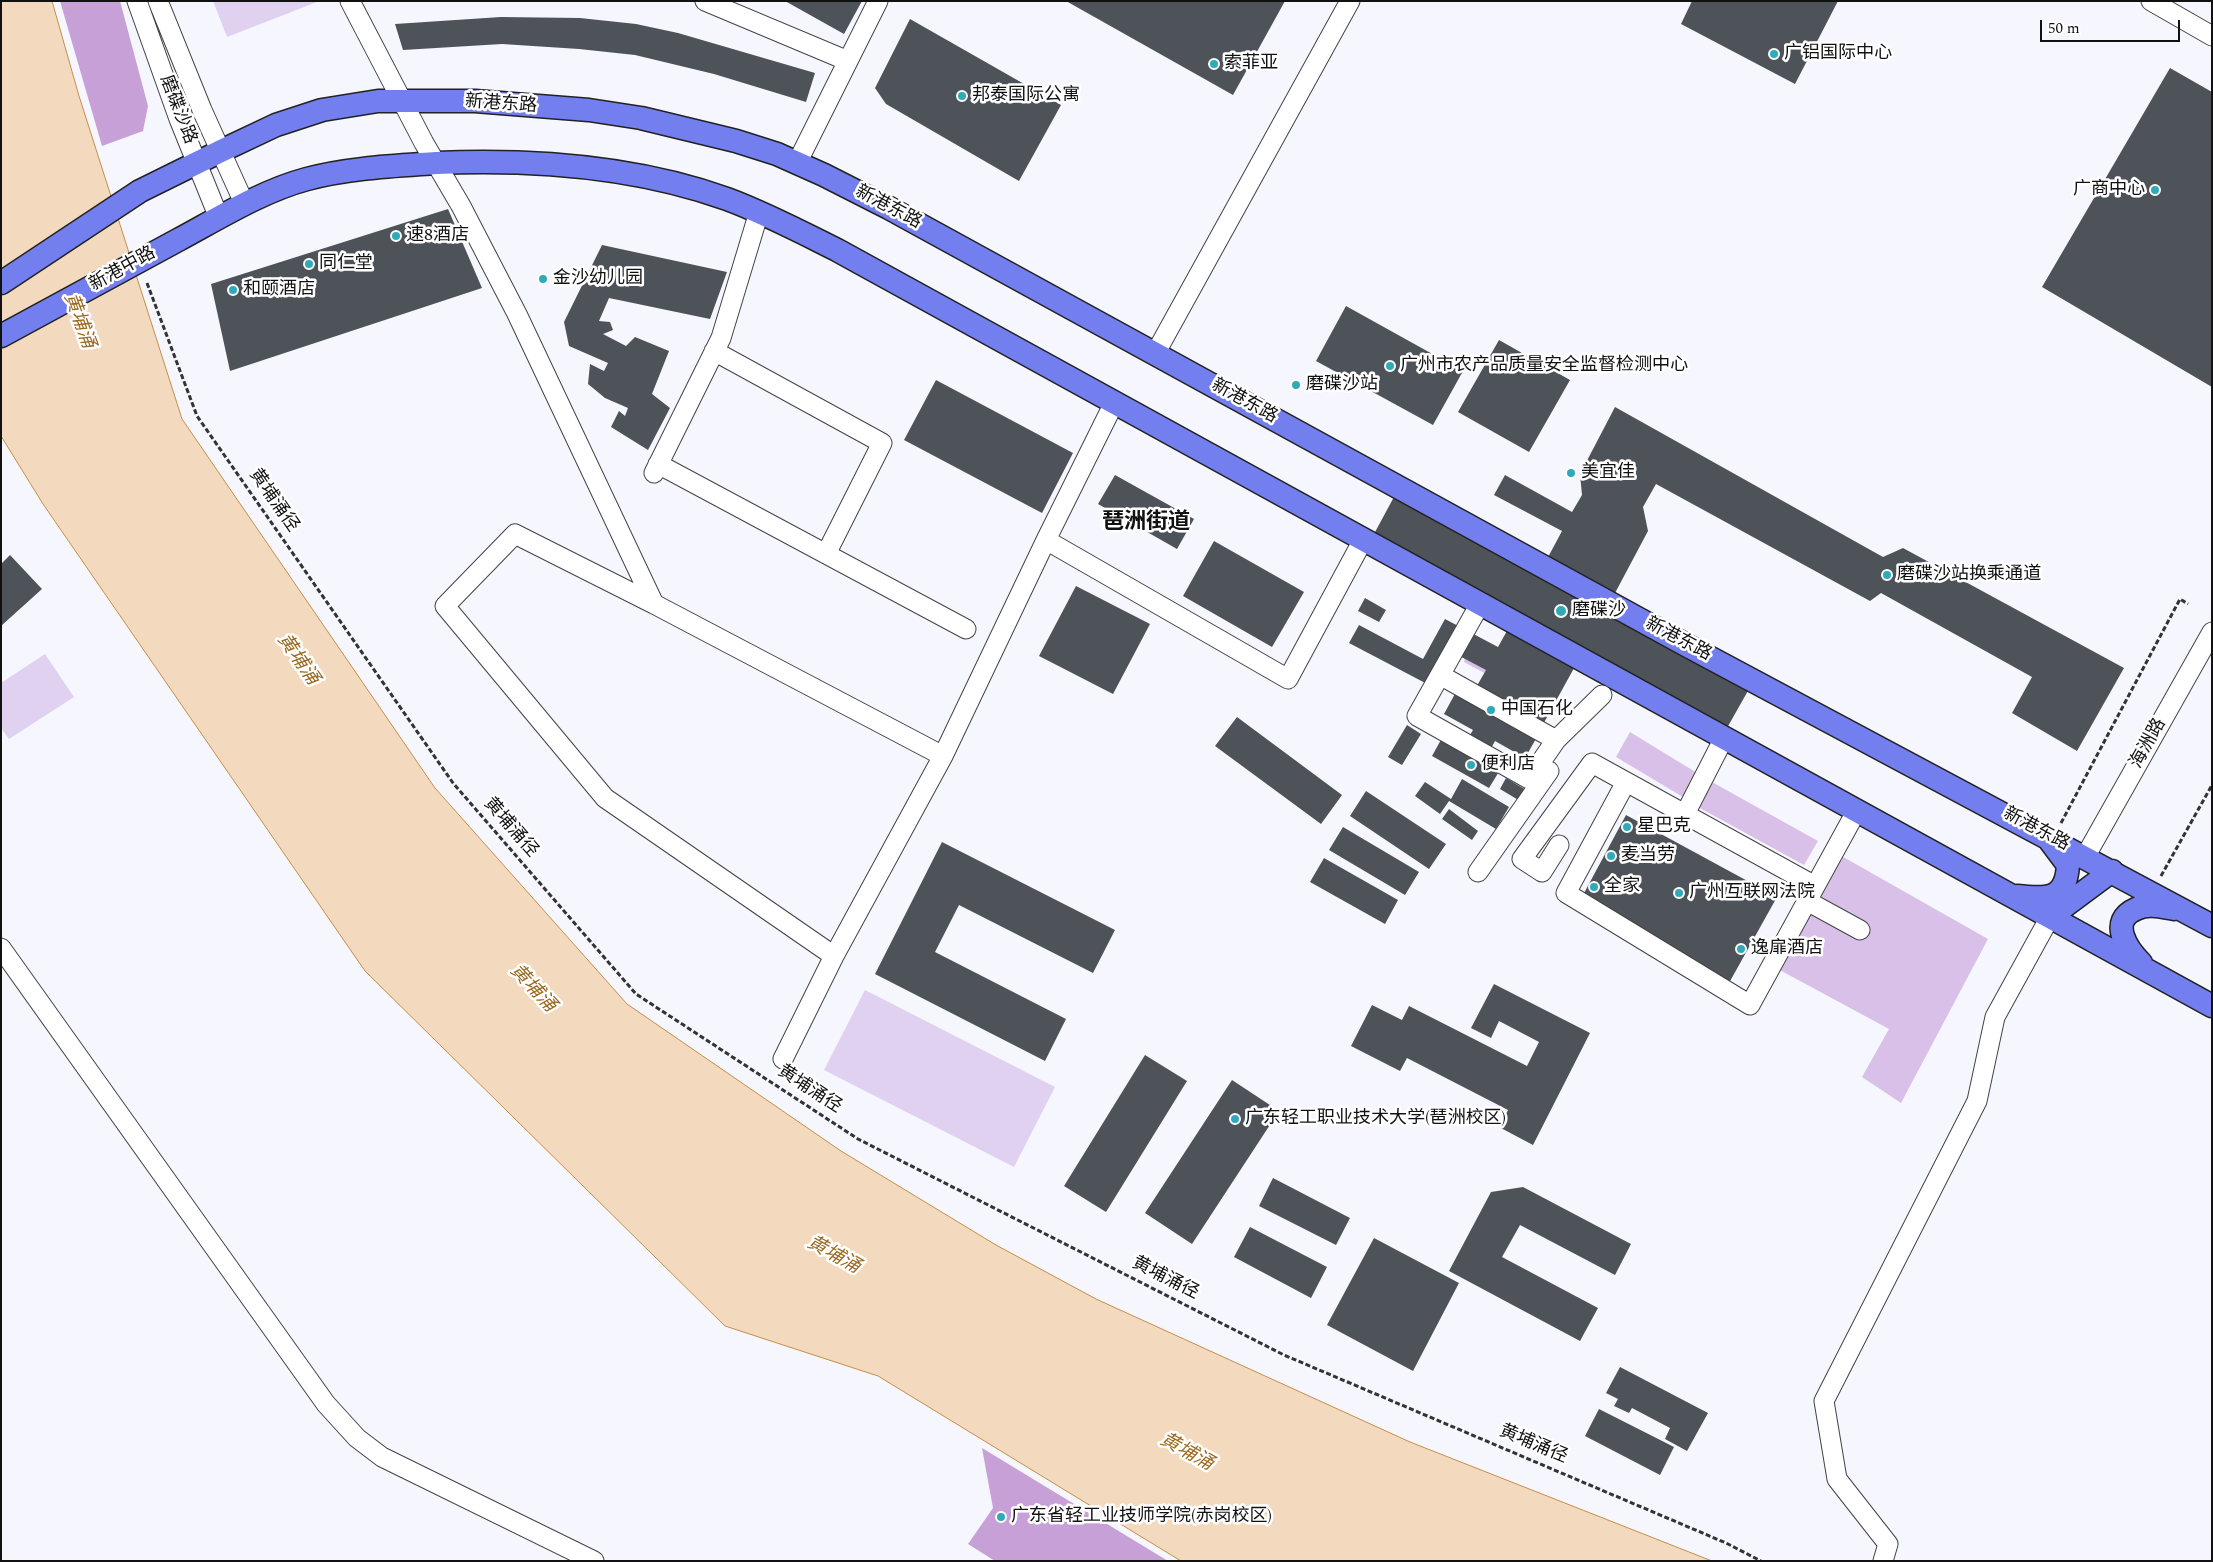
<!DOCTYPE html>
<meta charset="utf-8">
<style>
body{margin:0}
#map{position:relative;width:2213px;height:1562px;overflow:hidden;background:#f5f6fe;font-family:Spectral,serif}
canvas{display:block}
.frame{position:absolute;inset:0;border:2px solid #111;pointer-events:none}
.scale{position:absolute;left:2040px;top:20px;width:140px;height:22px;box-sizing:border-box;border:2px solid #111;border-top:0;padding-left:6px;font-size:15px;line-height:18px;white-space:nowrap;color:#111;-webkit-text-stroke:4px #fff;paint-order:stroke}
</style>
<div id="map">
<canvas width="2213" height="1562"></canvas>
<div class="frame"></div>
<div class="scale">50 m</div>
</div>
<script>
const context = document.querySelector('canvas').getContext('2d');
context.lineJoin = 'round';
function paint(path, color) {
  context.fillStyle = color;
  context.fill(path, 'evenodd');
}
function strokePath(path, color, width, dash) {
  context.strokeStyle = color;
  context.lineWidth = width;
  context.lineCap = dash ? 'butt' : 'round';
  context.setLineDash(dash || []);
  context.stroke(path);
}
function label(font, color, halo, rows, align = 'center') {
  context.font = font + ' Spectral,"Noto Sans SC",serif';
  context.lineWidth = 5;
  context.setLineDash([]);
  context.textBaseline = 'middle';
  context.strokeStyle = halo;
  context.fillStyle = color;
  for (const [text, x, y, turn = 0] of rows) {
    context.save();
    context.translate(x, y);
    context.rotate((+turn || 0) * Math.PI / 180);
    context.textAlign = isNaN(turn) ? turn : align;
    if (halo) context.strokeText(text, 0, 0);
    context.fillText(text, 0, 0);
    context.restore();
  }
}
paint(new Path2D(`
 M1467 649 1573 709 1564 716 1464 662Z
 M1630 732 1697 773 1683 797 1616 757Z
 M1712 782 1818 841 1804 865 1698 807Z
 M1838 854 1988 939 1901 1103 1862 1077 1889 1029 1776 968Z`), '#d9c0e8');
paint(new Path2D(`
 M60 1H120L148 106 143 131 102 146Z
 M982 1448 1168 1561H995L968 1544 993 1508Z`), '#c7a0d8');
paint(new Path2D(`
 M213 1H316L317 2 227 37Z
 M45 654 74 697 9 739 1 728V683Z
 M865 990 1055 1087 1014 1167 824 1070Z`), '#e0d1f0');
const water = new Path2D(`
 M1 1H52L79 96 182 419 435 788 627 1004 841 1151 996 1245 1096 1299 1410 1442 1712 1561H1181L878 1376 725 1326 365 971 43 504 1 436Z`);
paint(water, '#f3d9bd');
strokePath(water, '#c58e48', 1);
paint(new Path2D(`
 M785 1H862L844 34Z
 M1066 1H1285L1233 95Z
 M1692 1H1838L1795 84 1681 24Z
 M501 17 580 18 636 24 678 33 815 73 806 102 714 74 635 55 579 49 502 44 403 50 395 24Z
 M910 19 1061 105 1019 181 886 104 875 88Z
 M2170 68 2212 92V387L2042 287Z
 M448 209 482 288 230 371 211 284Z
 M602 245 727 272 710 319 609 298 599 321 610 322 613 330 603 334 626 346 635 337 669 351 652 394 670 408 648 450 611 427 619 411 625 416 628 408 605 398 588 384 590 364 604 371 608 363 569 346 564 322Z
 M1346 306 1463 371 1433 425 1316 361Z
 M1499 340 1570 380 1529 452 1458 412Z
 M936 380 1073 453 1042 513 904 440Z
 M1615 407 1883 557 1903 548 2124 668 2077 751 2012 713 2032 677 1881 593 1870 601 1656 484 1643 507 1648 531 1606 610 1749 689 1727 728 1584 650 1541 728 1474 691 1486 670 1450 651 1431 686 1349 643 1359 625 1423 659 1445 619 1498 647 1517 613 1374 534 1395 495 1539 574 1562 531 1494 495 1505 475 1572 512 1582 495 1580 474Z
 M1115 475 1194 519 1177 549 1098 504Z
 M1214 541 1304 592 1272 647 1183 596Z
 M10 555 42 589 1 626V564Z
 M1076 586 1150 624 1113 694 1039 656Z
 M1365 598 1386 610 1379 622 1358 611Z
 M1456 692 1537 737 1525 758 1495 741 1484 761 1500 770 1489 788 1432 756 1442 738 1462 748 1473 730 1444 714Z
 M1237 717 1342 795 1321 824 1215 746Z
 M1407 725 1421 734 1402 765 1388 757Z
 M1506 778 1526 790 1520 801 1500 789Z
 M1462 779 1509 807 1496 829 1449 801 1440 814 1415 796 1425 782 1451 799Z
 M1366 791 1446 844 1429 869 1350 816Z
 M1449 809 1478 831 1472 840 1442 819Z
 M1626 815 1777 897 1729 983 1583 895Z
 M1343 827 1419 872 1405 895 1329 850Z
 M942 842 1115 930 1093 973 959 905 935 952 1066 1019 1045 1061 875 974Z
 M1324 858 1398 900 1385 924 1310 882Z
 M1494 984 1590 1033 1533 1145 1499 1127 1508 1110 1407 1058 1400 1071 1351 1046 1372 1005 1402 1020 1409 1006 1527 1066 1539 1042 1499 1021 1491 1038 1471 1028Z
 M1145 1055 1187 1081 1106 1212 1064 1186Z
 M1232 1080 1279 1111 1192 1244 1145 1213Z
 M1273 1178 1350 1218 1336 1245 1259 1206Z
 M1523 1187 1631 1244 1615 1275 1520 1225 1502 1257 1598 1308 1580 1341 1449 1271 1491 1192Z
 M1250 1227 1327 1267 1311 1298 1234 1257Z
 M1374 1238 1459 1283 1413 1371 1327 1325Z
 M1620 1367 1708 1413 1687 1451 1665 1439 1670 1428 1632 1408 1629 1413 1614 1406 1618 1399 1606 1393Z
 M1599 1409 1674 1447 1660 1475 1585 1436Z`), '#4e5359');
const minor = new Path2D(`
 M137 1 179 119 219 218
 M158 1 202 110 245 205
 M350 1 424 143 461 206 517 314 654 604 943 756
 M705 1 848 61
 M2151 1 2212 36
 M797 163 878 1
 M714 351 882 443 826 554
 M1155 354 1350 1
 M658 464 966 629
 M654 473 721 338 759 212
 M1046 540 1288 679 1363 540
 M654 604 515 534 445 606 605 798 834 956
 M1480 604 1417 716 1529 779 1556 740 1602 695
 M1440 675 1556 740
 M1626 782 1566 893 1750 1005 1807 901
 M1857 810 1807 901 1860 930
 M1685 814 1724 738
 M1559 845 1542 872 1522 859 1592 763 1815 886
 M2085 857 2212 632
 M1478 872 1549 771
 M1 948 326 1404 357 1438 382 1457 594 1561
 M783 1059 834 956 943 756 1046 540 1114 403
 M1883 1561 1888 1544 1837 1479 1824 1401 1977 1101 1995 1017 2050 917`);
const major = new Path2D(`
 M1 283 140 191 221 151 276 125 322 110 378 101H475L589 110 641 118 736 141 777 154 824 175 889 208 1688 646 2212 926
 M1 336C60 304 119 272 178 240 219 218 262 191 307 179 348 168 394 166 436 163 533 159 635 166 727 199 765 213 801 232 837 250L2212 1006
 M2017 896C2046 899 2066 901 2068 865L2050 841
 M2050 917 2112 871
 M2141 963C2127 949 2108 921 2136 909 2148 903 2162 907 2174 909`);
strokePath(minor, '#444', 21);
strokePath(major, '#222', 25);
strokePath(new Path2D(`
 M147 283 197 416 453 783 636 994 858 1139 1284 1355 1726 1543 1761 1561
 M2061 823 2180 599 2188 604
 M2161 876 2212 785`), '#333', 3, [5, 2.5]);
strokePath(minor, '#fff', 19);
strokePath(major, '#747fef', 22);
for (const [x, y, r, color] of [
 [1774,54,5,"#30aab9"],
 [1214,64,5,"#30aab9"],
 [962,96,5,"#30aab9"],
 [2155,190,5,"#30aab9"],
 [396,236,5,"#30aab9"],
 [309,264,5,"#30aab9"],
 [543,279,5,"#30aab9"],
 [233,290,5,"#30aab9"],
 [1390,366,5,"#30aab9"],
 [1296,385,5,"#30aab9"],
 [1571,473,5,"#30aab9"],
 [1887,575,5,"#30aab9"],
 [1561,611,6,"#30aab9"],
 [1491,710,5,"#30aab9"],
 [1471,765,5,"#30aab9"],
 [1627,827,5,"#30aab9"],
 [1611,856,5,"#30aab9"],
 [1594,887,5,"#30aab9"],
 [1679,893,5,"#30aab9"],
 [1741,949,5,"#30aab9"],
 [1235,1119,5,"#30aab9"],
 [1001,1517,5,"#30aab9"]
]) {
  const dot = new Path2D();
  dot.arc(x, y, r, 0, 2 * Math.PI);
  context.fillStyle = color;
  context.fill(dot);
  strokePath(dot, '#fff', 2);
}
label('18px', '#111', '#fff', [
 ["广铝国际中心",1784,54],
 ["索菲亚",1224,64],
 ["邦泰国际公寓",972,96],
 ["广商中心",2145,190,"right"],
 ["速8酒店",406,236],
 ["同仁堂",319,264],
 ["金沙幼儿园",553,279],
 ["和颐酒店",243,290],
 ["广州市农产品质量安全监督检测中心",1400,366],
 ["磨碟沙站",1306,385],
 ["美宜佳",1581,473],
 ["磨碟沙站换乘通道",1897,575],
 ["磨碟沙",1572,611],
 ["中国石化",1501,710],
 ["便利店",1481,765],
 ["星巴克",1637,827],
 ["麦当劳",1621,856],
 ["全家",1604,887],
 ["广州互联网法院",1689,893],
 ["逸扉酒店",1751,949],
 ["广东轻工职业技术大学(琶洲校区)",1245,1119],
 ["广东省轻工业技师学院(赤岗校区)",1011,1517]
], 'left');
label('18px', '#111', '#fff', [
 ["新港东路",501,105,4],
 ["磨碟沙路",177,110,69],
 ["新港东路",888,208,28],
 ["新港中路",123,270,-29],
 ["新港东路",1244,402,29],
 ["黄埔涌径",273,501,55],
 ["新港东路",1678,640,28],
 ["海洲路",2149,744,-61],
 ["黄埔涌径",510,828,49],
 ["新港东路",2036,830,28],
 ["黄埔涌径",809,1090,33],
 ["黄埔涌径",1165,1279,27],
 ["黄埔涌径",1533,1445,23]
]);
label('italic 19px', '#9c6a20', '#fff', [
 ["黄埔涌",78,321,70],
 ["黄埔涌",297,660,55],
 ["黄埔涌",532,989,47],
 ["黄埔涌",833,1256,29],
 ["黄埔涌",1186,1453,29]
]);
label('bold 22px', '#111', '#fff', [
 ["琶洲街道",1146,524]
]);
</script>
